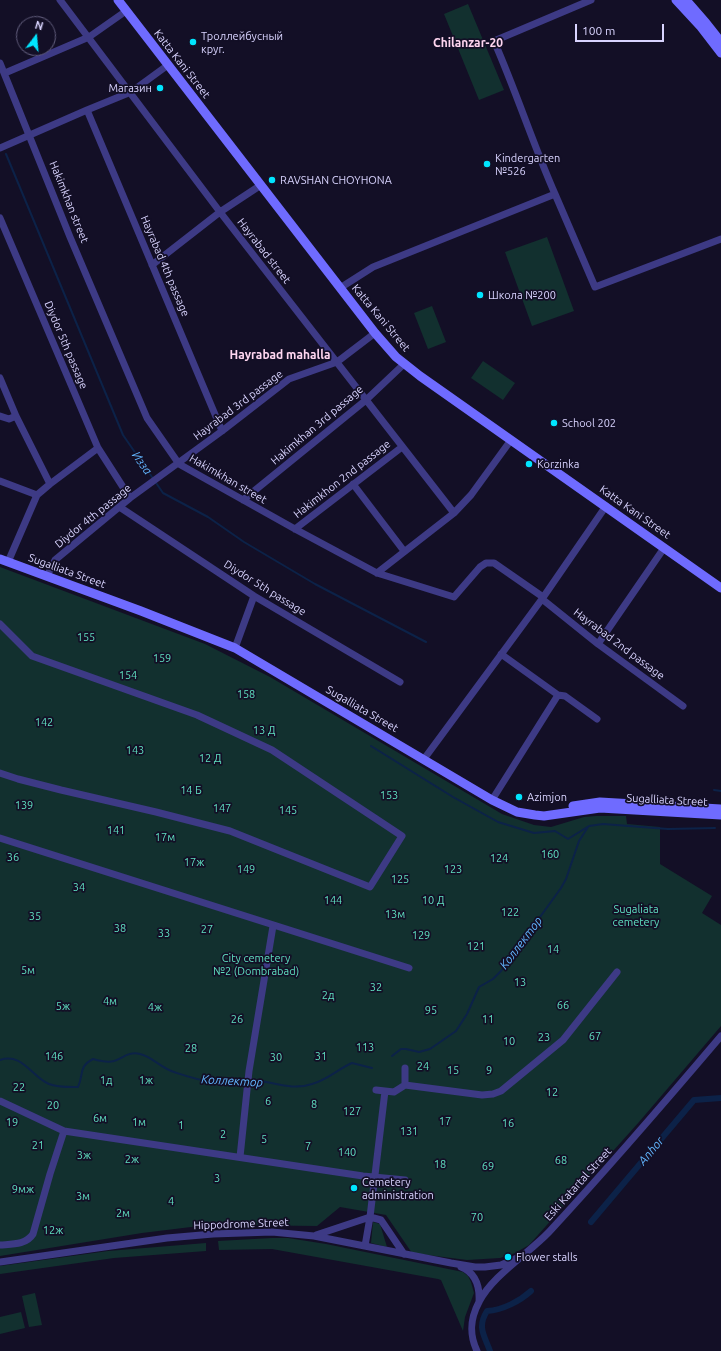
<!DOCTYPE html>
<meta charset="utf-8">
<style>
body{margin:0}
#map{position:relative;width:721px;height:1351px;overflow:hidden;background:#130f26;font-family:Ubuntu,sans-serif}
canvas{display:block}
.north{position:absolute;left:16px;top:16px;width:40px;height:40px;box-sizing:border-box;background:#130f26;border:1px solid #625e7d;border-radius:50%;rotate:16deg;font-size:11px;font-weight:700;line-height:16px;text-align:center;color:#d9d4ff}
.north::after{content:'';display:block;margin:auto;width:14px;height:18px;background:#00e5ff;clip-path:polygon(50% 0,100% 100%,50% 72%,0 100%)}
.scale{position:absolute;left:575px;top:24px;width:89px;height:18px;box-sizing:border-box;border:2px solid #d9d4ff;border-top:0;padding-left:5px;font-size:12px;line-height:14px;white-space:nowrap;color:#d9d4ff;-webkit-text-stroke:3px #130f26;paint-order:stroke}
</style>
<div id="map">
<canvas width="721" height="1351"></canvas>
<div class="north">N</div>
<div class="scale">100 m</div>
</div>
<script>
const context = document.querySelector('canvas').getContext('2d');
context.lineJoin = 'round';
function paint(path, color) {
  context.fillStyle = color;
  context.fill(path, 'evenodd');
}
function strokePath(path, color, width, dash) {
  context.strokeStyle = color;
  context.lineWidth = width;
  context.lineCap = dash ? 'butt' : 'round';
  context.setLineDash(dash || []);
  context.stroke(path);
}
function label(font, color, halo, rows, align = 'center') {
  context.font = font + ' Ubuntu,sans-serif';
  context.lineWidth = 3.5;
  context.setLineDash([]);
  context.textBaseline = 'middle';
  context.strokeStyle = halo;
  context.fillStyle = color;
  for (const [text, x, y, turn = 0] of rows) {
    context.save();
    context.translate(x, y);
    context.rotate((+turn || 0) * Math.PI / 180);
    context.textAlign = isNaN(turn) ? turn : align;
    if (halo) context.strokeText(text, 0, 0);
    context.fillText(text, 0, 0);
    context.restore();
  }
}
paint(new Path2D(`
 M468 4 504 90 479 100 444 14Z
 M547 237 574 311 532 326 505 252Z
 M432 306 446 342 428 349 414 313Z
 M483 361 515 383 503 400 471 378Z
 M0 567 205 644 270 677 502 814 534 825 551 827 584 817 596 816H626L627 824 660 827V864L712 896 702 913 721 925V1026L639 1122 529 1245 515 1253 500 1258 467 1260 412 1253 386 1215 340 1207 317 1226 230 1225 191 1227 142 1233 0 1256Z
 M373 1222 380 1224 387 1247 371 1243Z
 M272 1238H288L326 1244 463 1272 468 1276 471 1282 474 1293 465 1317 463 1331 441 1280 438 1279 272 1249 219 1250 218 1241Z
 M206 1243V1251L114 1258 0 1274V1266L108 1251Z
 M35 1293 42 1325 29 1327 22 1296Z
 M21 1312 25 1328 0 1334V1317Z`), '#12302f');
strokePath(new Path2D(`
 M6 154 123 435 163 493 208 517 244 542 315 584 426 642
 M371 746 453 797 498 822 534 833 555 831 568 839 589 826 603 824 668 829 715 828
 M714 790 721 791
 M392 1056 401 1049H406L419 1052 430 1049 456 1031 467 1014 479 987 493 979 501 971 561 888 566 879 579 841 588 827
 M0 1060C22 1052 32 1077 49 1084 56 1087 66 1087 74 1087H78C84 1074 78 1067 93 1059 100 1061 107 1063 114 1061 123 1058 129 1051 140 1054 151 1056 161 1068 174 1072 186 1076 197 1080 209 1081 227 1083 244 1079 261 1081 279 1084 294 1090 312 1084 327 1080 338 1069 352 1063L372 1068`), '#0c2248', 2);
strokePath(new Path2D(`
 M591 1222 694 1100 721 1098
 M490 1351C484 1335 477 1327 487 1311 503 1310 520 1301 531 1291`), '#0c2248', 6);
strokePath(new Path2D(`
 M60 0 220 212 454 513
 M0 63 70 237 147 418 179 464 295 529 377 573 454 597 480 567 486 563H494L543 597
 M5 73 89 37 126 11
 M87 110 222 431
 M0 148 87 110 131 92 168 65
 M555 194C533 144 516 91 494 41L591 0
 M0 218 98 448 130 498
 M152 265 220 212 261 185
 M340 288 373 267 555 194 595 287 721 239
 M0 378 16 416 50 484
 M0 416 9 419 16 416
 M0 481 37 495
 M353 484 404 551
 M243 500 366 400 404 364
 M121 508 254 596 400 682
 M295 529 402 447
 M8 562 37 495 50 484 98 448
 M377 573 454 513 471 495 511 440
 M47 576 55 560 130 498 222 431 289 379 337 362 375 333
 M542 599 598 644 683 706
 M0 624 32 656 197 715 272 750 402 836 370 887 230 831 156 812 61 790 18 779 0 773
 M598 644 664 548
 M235 648 254 596
 M501 654 558 695 565 696 597 719
 M424 759 542 599 606 506
 M492 800 558 695
 M0 838 409 968
 M405 1068V1085
 M376 1090 385 1091
 M0 1101 64 1131 363 1176 405 1180
 M240 1157 249 1071 273 926
 M316 1235 370 1217 381 1220 404 1254
 M0 1245C12 1244 26 1245 33 1234L50 1174 64 1131
 M365 1246 370 1217 385 1091 394 1092 405 1085 482 1095 493 1094 501 1091 563 1040 617 972
 M0 1262 167 1238 213 1234 272 1232 314 1236 451 1263 475 1267H485L501 1265 524 1255
 M461 1267C476 1273 480 1286 479 1302
 M477 1351C469 1334 470 1319 479 1302 492 1276 528 1254 549 1232 608 1168 665 1102 721 1036`), '#3d3a85', 7);
strokePath(new Path2D(`
 M118 0 375 333 396 357 420 376 721 588
 M676 0 701 27 721 53
 M686 0 706 23 721 42
 M0 559 141 611 235 648 492 800 517 812 535 815 544 816 600 808 721 815
 M573 806 600 802 721 809`), '#6f6bff', 9);
for (const [x, y, r, color] of [
 [193,42,4,"#00e5ff"],
 [160,88,4,"#00e5ff"],
 [487,164,4,"#00e5ff"],
 [272,180,4,"#00e5ff"],
 [480,295,4,"#00e5ff"],
 [554,423,4,"#00e5ff"],
 [529,464,4,"#00e5ff"],
 [519,797,4,"#00e5ff"],
 [354,1188,4,"#00e5ff"],
 [508,1257,4,"#00e5ff"]
]) {
  const dot = new Path2D();
  dot.arc(x, y, r, 0, 2 * Math.PI);
  context.fillStyle = color;
  context.fill(dot);
  strokePath(dot, '#130f26', 1.5);
}
label('11px', '#d9d4ff', '#130f26', [
 ["Троллейбусный",201,36],
 ["круг.",201,49],
 ["Магазин",152,88,"right"],
 ["Kindergarten",495,158],
 ["№526",495,171],
 ["RAVSHAN CHOYHONA",280,180],
 ["Школа №200",488,295],
 ["School 202",562,423],
 ["Korzinka",537,464],
 ["Azimjon",527,797],
 ["Cemetery",362,1182],
 ["administration",362,1195],
 ["Flower stalls",516,1257]
], 'left');
label('11px', '#d9d4ff', '#130f26', [
 ["Katta Kani Street",182,64,52],
 ["Hakimkhаn street",69,202,68],
 ["Hayrabad street",264,251,52],
 ["Hayrabad 4th passage",165,266,67],
 ["Katta Kani Street",381,318,50],
 ["Diydor 5th passage",66,345,67],
 ["Hayrabad 3rd passage",238,405,-37],
 ["Hakimkhаn 3rd passage",317,425,-40],
 ["Hakimkhаn street",228,479,30],
 ["Hakimkhon 2nd passage",342,479,-38],
 ["Katta Kani Street",635,512,35],
 ["Diydor 4th passage",93,516,-39],
 ["Sugalliata Street",67,571,20],
 ["Diydor 5th passage",265,588,32],
 ["Hayrаbаd 2nd passage",619,644,37],
 ["Sugalliata Street",362,709,30],
 ["Sugalliata Street",667,800,3],
 ["Eski Katartal Street",578,1184,-48],
 ["Hippodrome Street",241,1224,-2]
]);
label('11px', '#5fe0c0', '#130f26', [
 ["155",86,637],
 ["159",162,658],
 ["154",128,675],
 ["158",246,694],
 ["142",44,722],
 ["13 Д",264,730],
 ["143",135,750],
 ["12 Д",210,758],
 ["14 Б",191,790],
 ["153",389,795],
 ["139",24,805],
 ["147",222,808],
 ["145",288,810],
 ["141",116,830],
 ["17м",165,837],
 ["160",550,854],
 ["36",13,857],
 ["124",499,858],
 ["17ж",194,862],
 ["149",246,869],
 ["123",453,869],
 ["125",400,879],
 ["34",79,887],
 ["144",333,900],
 ["10 Д",433,900],
 ["Sugaliata",636,909],
 ["cemetery",636,922],
 ["122",510,912],
 ["13м",395,914],
 ["35",35,916],
 ["38",120,928],
 ["27",207,929],
 ["33",164,933],
 ["129",421,935],
 ["121",476,946],
 ["14",553,949],
 ["City cemetery",256,958],
 ["№2 (Dombrabad)",256,971],
 ["5м",28,970],
 ["13",520,982],
 ["32",376,987],
 ["2д",328,995],
 ["4м",110,1001],
 ["66",563,1005],
 ["5ж",63,1006],
 ["4ж",155,1007],
 ["95",431,1010],
 ["26",237,1019],
 ["11",488,1019],
 ["67",595,1036],
 ["23",544,1037],
 ["10",509,1041],
 ["113",365,1047],
 ["28",191,1048],
 ["146",54,1056],
 ["31",321,1056],
 ["30",276,1057],
 ["24",423,1066],
 ["15",453,1070],
 ["9",489,1070],
 ["1д",106,1080],
 ["1ж",146,1080],
 ["22",19,1087],
 ["12",552,1092],
 ["6",268,1101],
 ["8",314,1104],
 ["20",53,1105],
 ["127",352,1111],
 ["6м",100,1118],
 ["17",445,1121],
 ["19",12,1122],
 ["1м",139,1122],
 ["16",508,1123],
 ["1",181,1125],
 ["131",409,1131],
 ["2",223,1134],
 ["5",264,1139],
 ["21",38,1145],
 ["7",308,1146],
 ["140",347,1152],
 ["3ж",84,1155],
 ["2ж",132,1159],
 ["68",561,1160],
 ["18",440,1164],
 ["69",488,1166],
 ["3",217,1178],
 ["9мж",23,1189],
 ["3м",83,1196],
 ["4",171,1201],
 ["2м",123,1213],
 ["70",477,1217],
 ["12ж",53,1230]
]);
label('bold 12px', '#ffd6f0', '#130f26', [
 ["Chilanzar-20",468,43],
 ["Hayrabad mahalla",280,355]
]);
label('italic 12px', '#62b6ff', '#130f26', [
 ["Изза",142,463,55],
 ["Коллектор",521,943,-53],
 ["Коллектор",232,1081,3],
 ["Anhor",651,1151,-50]
]);
</script>
